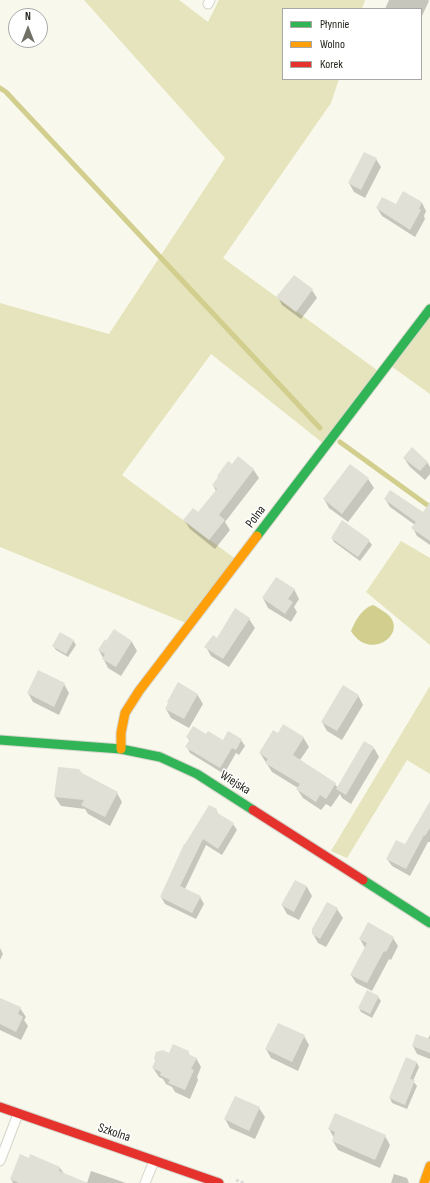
<!DOCTYPE html>
<meta charset="utf-8">
<style>
body{margin:0}
#map{position:relative;width:430px;height:1183px;overflow:hidden;background:#f8f8ec;font-family:"Sofia Sans Condensed",sans-serif}
canvas{display:block}
.legend{position:absolute;left:282px;top:8px;width:140px;height:72px;box-sizing:border-box;background:#fff;border:1px solid #a9a8a5;margin:0;padding:5px 7px;list-style:none;font-size:12px;color:#27261f}
.legend li{display:flex;align-items:center;gap:8px;height:20px}
.legend b{width:20px;border:1px solid #a9a8a5}
.north{position:absolute;left:8px;top:8px;width:40px;height:40px;box-sizing:border-box;background:#fff;border:1px solid #a9a8a5;border-radius:50%;rotate:0deg;font-size:11px;font-weight:700;line-height:16px;text-align:center;color:#27261f}
.north::after{content:'';display:block;margin:auto;width:14px;height:18px;background:#707067;clip-path:polygon(50% 0,100% 100%,50% 72%,0 100%)}
</style>
<div id="map">
<canvas width="430" height="1183"></canvas>
<ul class="legend">
<li><b style="height:5px;background:#30b455"></b>Płynnie</li>
<li><b style="height:5px;background:#ff9f0a"></b>Wolno</li>
<li><b style="height:5px;background:#e5322d"></b>Korek</li>
</ul>
<div class="north">N</div>
</div>
<script>
const context = document.querySelector('canvas').getContext('2d');
context.lineJoin = 'round';
function paint(path, color) {
  context.fillStyle = color;
  context.fill(path, 'evenodd');
}
function strokePath(path, color, width, dash) {
  context.strokeStyle = color;
  context.lineWidth = width;
  context.lineCap = dash ? 'butt' : 'round';
  context.setLineDash(dash || []);
  context.stroke(path);
}
function label(font, color, halo, rows, align = 'center') {
  context.font = font + ' "Sofia Sans Condensed",sans-serif';
  context.lineWidth = 3;
  context.setLineDash([]);
  context.textBaseline = 'middle';
  context.strokeStyle = halo;
  context.fillStyle = color;
  for (const [text, x, y, turn = 0] of rows) {
    context.save();
    context.translate(x, y);
    context.rotate((+turn || 0) * Math.PI / 180);
    context.textAlign = isNaN(turn) ? turn : align;
    if (halo) context.strokeText(text, 0, 0);
    context.fillText(text, 0, 0);
    context.restore();
  }
}
paint(new Path2D(`
 M84 0H179L208 22 219 0H365L362 9H283V79H339L331 103 223 258 381 373 324 444 211 354 122 475 237 560 186 623 0 547V303L109 334 225 158Z
 M430 317V394L391 366Z
 M401 541 430 558V645L366 592Z
 M430 686V774L407 760 347 858 331 851Z`), '#e5e4bc');
paint(new Path2D(`
 M373 605C378 607 381 610 386 613 411 632 370 663 351 631 355 621 362 608 373 605Z`), '#d1ce8e');
paint(new Path2D(`
 M389 0H428L429 1 421 18V9H385Z
 M376 159 381 167 365 198 354 192 349 183Z
 M404 193 422 203 426 211 424 216 425 219 415 237 382 216 377 208 397 205Z
 M312 290 317 298 301 319 282 305 278 297Z
 M404 458 427 462 430 467V474L425 480 410 467Z
 M350 465 368 479 374 488 348 522 329 508 324 499Z
 M232 466 253 469 259 478 225 522 230 530 215 549 190 529 184 520 198 514 216 491 213 485Z
 M385 499 430 519V545L417 536 413 528 415 525 390 507Z
 M332 538 369 541 372 545 360 561 334 542Z
 M294 589 299 599 294 607 297 612 291 622 268 608 263 598Z
 M249 619 255 628 229 667 211 656 206 647Z
 M114 631 132 642 137 651 121 676 108 668 99 650 107 642Z
 M73 640 76 645 68 657 56 650 53 646Z
 M64 684 69 693 59 715 33 702 28 693Z
 M197 694 203 704 189 728 171 718 166 709 169 704Z
 M358 695 363 705 342 740 327 731 322 722Z
 M278 734 303 737 309 747 300 760 335 784 338 788 374 748 379 757 351 804 342 798 340 794 331 807 326 804 321 810 303 798 297 789 298 788 272 772 260 753Z
 M206 735 223 741 241 740 245 746 239 755 236 753 224 774 190 753 187 747 190 741 187 737Z
 M81 774 117 793 122 802 110 826 88 814 85 809 61 806 55 797Z
 M216 810 218 814 233 824 237 830 222 855 206 845 185 889 200 897 204 904 196 919 165 904 161 897Z
 M430 818V842H428L410 876 392 866 387 859 406 846Z
 M295 881 307 887 312 896 299 920 287 914 282 905Z
 M337 909 343 918 326 947 318 943 313 934Z
 M393 938 398 946 391 960 389 959 372 991 356 983 351 975 365 948 360 939Z
 M0 948 3 954 0 960Z
 M378 997 381 1001 372 1018 361 1012 359 1008Z
 M20 1008 26 1017 24 1020 28 1026 21 1040 0 1030V1010Z
 M430 1035V1059L417 1054 413 1046 428 1039Z
 M304 1036 309 1045 298 1071 271 1058 266 1049Z
 M188 1052 190 1056 196 1058 201 1067 197 1077 198 1080 190 1099 175 1092 172 1087 166 1084 163 1079 159 1077 153 1068 170 1054Z
 M406 1058 417 1063 419 1067 413 1081 417 1086 407 1109 392 1103 390 1098Z
 M259 1108 265 1117 255 1139 230 1128 225 1119Z
 M329 1129 385 1136 390 1145 380 1168 338 1150 333 1141 334 1138Z
 M60 1168 71 1183H13L11 1179Z
 M91 1171 126 1183H87Z
 M394 1174 407 1178 409 1183H391Z`), '#0003');
strokePath(new Path2D(`
 M0 88 6 92 320 428
 M340 442 430 507`), '#d1ce8e', 5);
paint(new Path2D(`
 M364 152 377 158 361 190 348 183Z
 M403 191 422 202 419 209 421 210 410 230 376 208 382 197 396 204Z
 M294 275 313 289 296 312 276 297Z
 M412 447 428 462 420 471 403 458Z
 M238 456 254 469 219 515 225 520 209 540 183 520 193 508 198 512 217 489 212 485 218 477 217 476 228 461 232 464Z
 M350 464 369 478 342 514 323 499Z
 M390 490 423 512 430 502V541L411 528 416 522 384 499Z
 M342 520 370 540 358 557 331 538Z
 M276 577 295 589 288 599 293 602 285 614 262 598Z
 M235 608 250 618 223 659 204 647 213 635 217 638Z
 M114 629 132 641 116 667 102 659 105 654 98 650 105 639 106 641Z
 M60 632 74 640 66 654 52 646Z
 M38 670 65 683 54 707 27 693Z
 M178 682 198 694 184 719 165 709 168 703 167 702Z
 M343 685 359 695 337 731 321 722Z
 M283 724 304 737 293 755 336 783 326 799 320 795 316 802 296 789 300 784 265 763 268 759 259 753 273 730 278 733Z
 M193 726 206 734 208 731 223 740 228 731 242 739 236 750 232 748 220 768 185 747 190 739 186 737Z
 M364 741 374 747 346 795 336 789Z
 M58 767 79 769 82 773 118 792 105 817 81 805 84 800 54 797Z
 M430 801V828L425 836 424 835 406 869 386 859 396 840 405 844Z
 M209 805 217 809 216 812 234 823 218 849 203 839 180 886 201 896 192 913 160 897 184 844H185Z
 M295 880 307 886 294 912 281 905Z
 M327 902 338 908 320 939 312 934V929Z
 M368 922 394 937 386 952 384 951 367 983 350 975 367 943 359 939Z
 M367 990 379 996 370 1014 358 1008Z
 M0 998 21 1007 18 1014 23 1017 16 1032 0 1024Z
 M278 1023 305 1035 292 1062 265 1049Z
 M416 1034 430 1039V1053L412 1046Z
 M173 1044 189 1051 188 1054 197 1058 191 1069 194 1070 185 1090 168 1083 170 1080 160 1075 161 1072 152 1068 155 1061 154 1058 156 1052 163 1050 169 1053Z
 M406 1057 417 1062 410 1079 415 1080 405 1105 389 1098Z
 M235 1096 260 1107 249 1131 224 1119Z
 M335 1113 386 1135 375 1160 332 1141 335 1132 328 1129Z
 M20 1154 29 1158 30 1154 60 1167 59 1171 88 1183H19L10 1179Z`), '#e0e0d7');
const lane = new Path2D(`
 M208 4 210 0
 M0 1161 18 1114
 M145 1183 154 1161`);
const fast = new Path2D(`
 M257 536 430 309
 M0 740 121 749 160 757 197 774 253 810
 M363 880 430 923`);
const slow = new Path2D(`
 M121 749V733L125 713 139 691 257 536
 M424 1183 430 1166`);
const jam = new Path2D(`
 M253 810 363 880
 M0 1107 219 1183`);
strokePath(lane, '#d5d5cc', 11);
strokePath(fast, '#d5d5cc', 11);
strokePath(slow, '#d5d5cc', 11);
strokePath(jam, '#d5d5cc', 11);
strokePath(new Path2D(`
 M236 1180 245 1183`), '#dad9d6', 2.5, [3, 2]);
strokePath(lane, '#fefefc', 9);
strokePath(fast, '#30b455', 9);
strokePath(slow, '#ff9f0a', 9);
strokePath(jam, '#e5322d', 9);
label('13px', '#27261f', '#fff', [
 ["Polna",256,517,-53],
 ["Wiejska",235,783,32],
 ["Szkolna",114,1133,19]
]);
</script>
